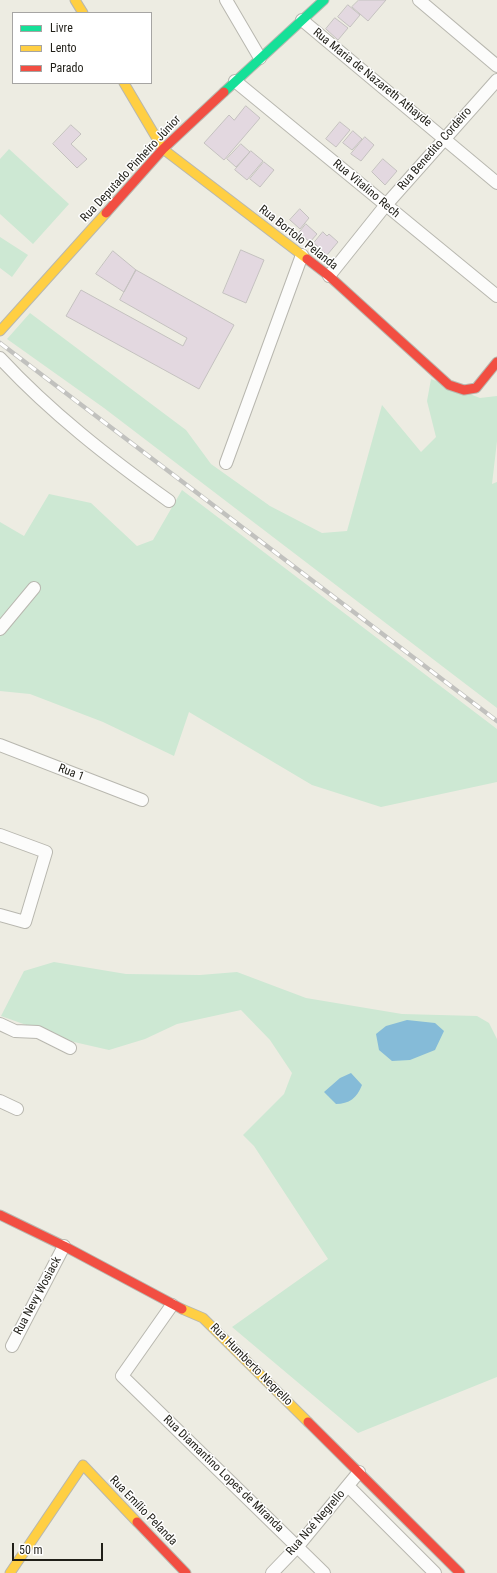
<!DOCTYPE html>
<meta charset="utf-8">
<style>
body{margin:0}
#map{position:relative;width:497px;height:1573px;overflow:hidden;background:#edece2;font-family:"Roboto Condensed",sans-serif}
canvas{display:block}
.legend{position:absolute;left:12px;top:12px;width:140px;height:72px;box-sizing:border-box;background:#fff;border:1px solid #a6a5a3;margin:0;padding:5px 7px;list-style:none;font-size:12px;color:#201f18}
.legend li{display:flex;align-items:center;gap:8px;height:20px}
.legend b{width:20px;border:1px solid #a6a5a3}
.scale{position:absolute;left:12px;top:1543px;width:91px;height:18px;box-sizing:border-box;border:2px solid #201f18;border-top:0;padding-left:5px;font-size:12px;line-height:14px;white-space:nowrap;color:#201f18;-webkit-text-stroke:3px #fff;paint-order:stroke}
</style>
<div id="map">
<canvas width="497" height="1573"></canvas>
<ul class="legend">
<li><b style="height:5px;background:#16e098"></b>Livre</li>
<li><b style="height:5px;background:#ffcf43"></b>Lento</li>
<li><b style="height:5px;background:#f24e42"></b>Parado</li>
</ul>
<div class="scale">50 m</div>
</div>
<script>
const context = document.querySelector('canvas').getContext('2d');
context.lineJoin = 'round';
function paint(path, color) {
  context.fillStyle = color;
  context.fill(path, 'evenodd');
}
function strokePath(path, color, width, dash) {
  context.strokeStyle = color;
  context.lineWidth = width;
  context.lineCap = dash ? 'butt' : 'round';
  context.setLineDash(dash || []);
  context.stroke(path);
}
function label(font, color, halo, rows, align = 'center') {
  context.font = font + ' "Roboto Condensed",sans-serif';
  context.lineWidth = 3;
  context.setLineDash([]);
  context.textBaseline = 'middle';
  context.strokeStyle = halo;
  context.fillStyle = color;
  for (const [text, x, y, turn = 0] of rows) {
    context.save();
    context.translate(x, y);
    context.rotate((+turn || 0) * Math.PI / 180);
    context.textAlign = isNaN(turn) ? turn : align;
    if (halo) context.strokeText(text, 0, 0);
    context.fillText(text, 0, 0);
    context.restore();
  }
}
paint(new Path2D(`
 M9 149 69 204 33 244 0 214V159Z
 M0 237 28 255 12 277 0 268Z
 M30 313 186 430 211 464 270 506 322 533 347 531 382 405 421 452 436 437 427 401 431 379 480 398 497 396V441L492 484 497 482V708L104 408 7 339Z
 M182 490 497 729V782L381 807 312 785 189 712 174 756 103 722 30 694 0 691V522L24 536 49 494 91 503 137 546 153 540Z
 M54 962 126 974 200 975 237 972 306 998 402 1014 477 1016 489 1023 497 1039V1377L358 1433 232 1327 328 1259 254 1146 243 1135 284 1094 292 1073 270 1040 241 1010 177 1024 145 1039 109 1050 74 1042 1 1016 24 971Z`), '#cde8d3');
paint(new Path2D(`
 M407 1020 435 1023 444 1031 435 1050 410 1060 392 1061 379 1050 376 1034 386 1026Z
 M351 1073 362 1085C357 1098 349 1104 336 1104L324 1092 340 1078Z`), '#85bbd8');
const building = new Path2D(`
 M359 0H386L368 21 352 7Z
 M348 5 360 15 350 27 338 17Z
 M335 18 348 28 338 40 326 29Z
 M246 106 260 118 224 160 204 143 229 115 234 120Z
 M340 122 350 130 336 147 326 139Z
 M71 125 81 134 71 144 87 159 77 168 53 144Z
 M353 131 362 139 352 150 343 143Z
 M365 137 374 145 361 161 351 154Z
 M241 144 250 152 236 167 227 159Z
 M251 151 263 161 247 180 235 170Z
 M383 159 397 171 385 185 372 172Z
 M264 162 274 170 260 187 250 179Z
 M300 209 309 218 300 229 290 220Z
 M306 224 317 234 310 242 299 233Z
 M323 232 327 236 329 234 338 242 327 255 314 243Z
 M241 250 264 260 246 303 223 293Z
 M113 251 136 270 124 292 96 274Z
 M136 270 234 325 199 389 66 316 81 290 183 346 187 338 120 300Z`);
paint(building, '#e3d8e0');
strokePath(building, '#c4c1bf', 1);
const street = new Path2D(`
 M226 0 260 58
 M419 0 497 66
 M302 20 497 183
 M235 81 497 296
 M329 276 385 206 497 80
 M0 358C50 412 109 458 169 501
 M226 463 302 255
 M0 629 34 588
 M0 745 142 800
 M0 835 46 852 25 922 0 915
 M0 1024 15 1031 38 1032 70 1048
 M0 1101 17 1109
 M172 1305 122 1376 324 1573
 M12 1346 64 1246
 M348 1486 435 1573
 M272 1573 298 1546 359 1472`);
const fast = new Path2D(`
 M224 92 324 0`);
const slow = new Path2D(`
 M75 0 83 13
 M124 83 163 149 307 259
 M0 331 106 213
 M182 1309 203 1318 308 1422
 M10 1573 83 1465 137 1522`);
const jam = new Path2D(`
 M106 213 163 149 224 92
 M307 259 329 276 449 385 464 390 476 388 497 362
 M0 1215 64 1246 182 1309
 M308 1422 460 1573
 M137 1522 186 1573`);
strokePath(street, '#b8b7af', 14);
strokePath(fast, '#b8b7af', 11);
strokePath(slow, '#b8b7af', 11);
strokePath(jam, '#b8b7af', 11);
strokePath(street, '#fcfcfb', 12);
strokePath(fast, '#16e098', 9);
strokePath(slow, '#ffcf43', 9);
strokePath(jam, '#f24e42', 9);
const rail = new Path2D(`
 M0 343 497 721`);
strokePath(rail, '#c1c1be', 4.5);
strokePath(rail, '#fff', 3, [9]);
label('12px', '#201f18', '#fff', [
 ["Rua Maria de Nazareth Athayde",372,78,39],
 ["Rua Benedito Cordeiro",435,149,-49],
 ["Rua Deputado Pinheiro Júnior",131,169,-47],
 ["Rua Vitalino Rech",366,189,40],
 ["Rua Bortolo Pelanda",298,238,38],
 ["Rua 1",71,773,21],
 ["Rua Nevy Wosiack",38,1296,-62],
 ["Rua Humberto Negrello",251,1365,45],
 ["Rua Diamantino Lopes de Miranda",223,1474,44],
 ["Rua Emílio Pelanda",143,1511,46],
 ["Rua Noé Negrello",316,1523,-49]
]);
</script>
